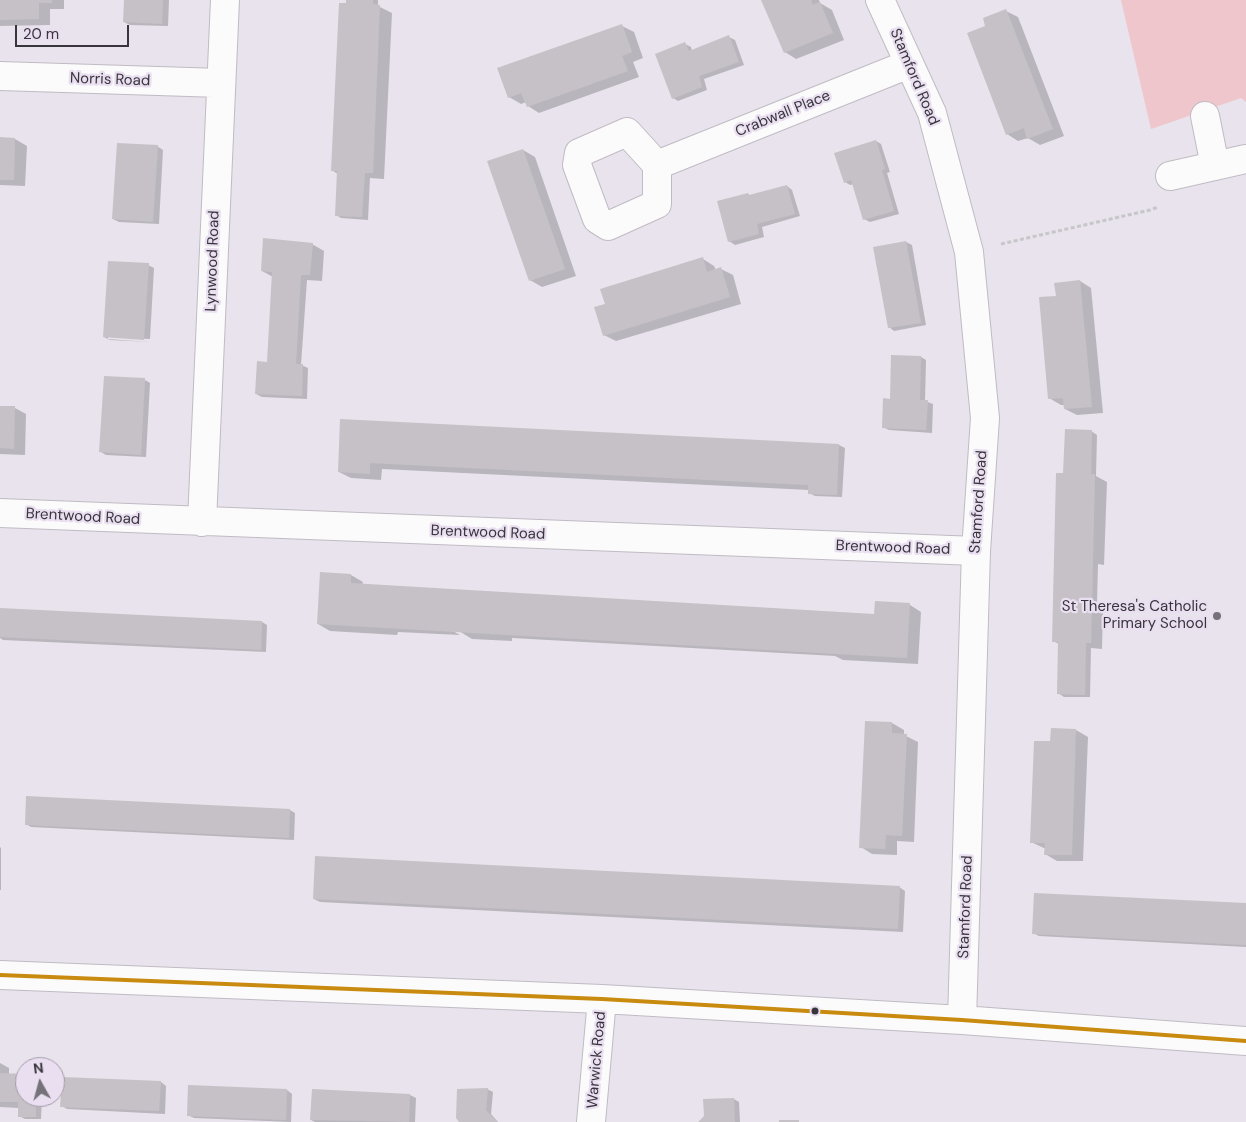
<!DOCTYPE html>
<style>
body{margin:0}
#map{position:relative;width:1246px;height:1122px;overflow:hidden;background:#e8e3ec;font-family:"DM Sans",sans-serif}
canvas{display:block}
.north{position:absolute;left:15px;top:1057px;width:50px;height:50px;box-sizing:border-box;background:#e9dff0;border:1px solid #a39ba8;border-radius:50%;rotate:353deg;font-size:14px;font-weight:700;line-height:20px;text-align:center;color:#39353c}
.north::after{content:'';display:block;margin:auto;width:18px;height:22px;background:#76727a;clip-path:polygon(50% 0,100% 100%,50% 72%,0 100%)}
.scale{position:absolute;left:15px;top:25px;width:114px;height:22px;box-sizing:border-box;border:2px solid #39353c;border-top:0;padding-left:6px;font-size:15px;line-height:18px;white-space:nowrap;color:#39353c;-webkit-text-stroke:4px #e9dff0;paint-order:stroke}
</style>
<div id="map">
<canvas width="1246" height="1122"></canvas>
<div class="north">N</div>
<div class="scale">20 m</div>
</div>
<script>
const context = document.querySelector('canvas').getContext('2d');
context.lineJoin = 'round';
function paint(path, color) {
  context.fillStyle = color;
  context.fill(path, 'evenodd');
}
function strokePath(path, color, width, dash) {
  context.strokeStyle = color;
  context.lineWidth = width;
  context.lineCap = dash ? 'butt' : 'round';
  context.setLineDash(dash || []);
  context.stroke(path);
}
function label(font, color, halo, rows, align = 'center') {
  context.font = font + ' "DM Sans",sans-serif';
  context.lineWidth = 4.5;
  context.setLineDash([]);
  context.textBaseline = 'middle';
  context.strokeStyle = halo;
  context.fillStyle = color;
  for (const [text, x, y, turn = 0] of rows) {
    context.save();
    context.translate(x, y);
    context.rotate((+turn || 0) * Math.PI / 180);
    context.textAlign = isNaN(turn) ? turn : align;
    if (halo) context.strokeText(text, 0, 0);
    context.fillText(text, 0, 0);
    context.restore();
  }
}
paint(new Path2D(`
 M1121 0H1246V102L1241 98 1151 129Z`), '#efc6cc');
paint(new Path2D(`
 M0 0H64V9H50V25L0 26Z
 M125 0H169L168 26 130 25 124 22Z
 M347 0H378V6L392 13 384 179 370 178 368 220 341 218 336 215 338 174 333 171 352 5Z
 M762 0H819L820 3 832 10 844 40 796 59 785 52Z
 M1006 11 1018 17 1064 136 1040 145 1028 138 1018 141 1007 134 987 26Z
 M622 26 634 32 643 58 633 62 639 77 539 113 528 106 526 102 521 104 509 97Z
 M729 37 735 40 744 65 704 79 707 90 678 101 673 98 685 44 691 47 692 51Z
 M0 139H15L27 146 25 186 0 185Z
 M876 141 881 144 890 172 887 173 899 214 870 222 864 219 854 184 850 185 845 182Z
 M157 146 163 150 159 224 119 222 113 219Z
 M523 150 535 157 576 276 542 287 530 280Z
 M787 186 792 190 800 216 762 227 764 237 735 245 729 241 748 194 751 196Z
 M906 242 912 245 926 325 894 331 889 327Z
 M312 244 324 251 322 281 307 280 301 365 308 368 307 399 262 397 256 394 268 363 273 277 262 271Z
 M703 259 714 266 716 270 721 269 733 275 741 304 616 341 604 335 606 305Z
 M148 265 154 268 150 339 108 337V339L150 342 110 340 104 337Z
 M1080 281 1091 288 1103 413 1077 415 1065 409V405H1061L1049 398 1057 297Z
 M921 357 926 360 925 401 933 404 932 433 889 430 883 427 891 400Z
 M145 380 150 383 146 457 106 455 101 452Z
 M0 407 15 408 26 414 25 455 0 454Z
 M341 420 839 445 845 448 842 497 815 496 809 493V490L382 469 381 480 351 478 339 472Z
 M1091 431 1097 435 1096 476 1107 482 1104 565 1098 564 1097 605 1103 608 1102 649 1091 648 1090 697H1064L1058 693 1059 644 1053 641 1065 474Z
 M351 575 363 582 362 585 876 615 910 605 921 612 918 664 843 660 835 656 512 638V641L472 639 454 628 453 631 460 635 398 632 397 635 330 631 318 624Z
 M0 609 262 622 267 625 266 652 3 640 0 638Z
 M892 723 904 730V735L918 742 914 842 897 841V855L872 854 861 847Z
 M1076 730 1088 737 1083 861H1057L1045 854 1046 849 1031 842 1051 742Z
 M290 810 295 813 294 840 31 827 26 824Z
 M0 847 1 848V890H0Z
 M899 887 905 891 903 932 320 902 314 899Z
 M1246 905V947L1039 936 1033 933Z
 M0 1063 9 1068V1075L25 1076V1097H42L41 1119H25L19 1116V1108L0 1107Z
 M161 1082 166 1086 165 1114 67 1109 62 1106Z
 M487 1089 493 1092 491 1114 498 1122H460Z
 M287 1090 292 1094 291 1122 194 1118 188 1115Z
 M313 1091 410 1095 416 1098 415 1122H315L311 1120Z
 M734 1099 739 1102 740 1122H700Z`), '#0003');
paint(new Path2D(`
 M0 0H52V3H39V19L0 20Z
 M124 0H163L162 24 123 22Z
 M346 0H373V4L380 5 373 173H365L362 217 335 216 337 171H331L339 3H346Z
 M761 0H811L813 5 820 2 833 33 784 53Z
 M1006 9 1053 129 1027 139 1024 128 1006 135 967 33 985 26 983 18Z
 M622 24 632 52 622 56 628 71 527 107 521 93 508 98 497 68Z
 M729 35 739 62 699 76 702 87 672 99 655 54 685 42 689 51Z
 M0 137 15 138 14 180H0Z
 M876 140 885 169 882 170 894 211 863 220 851 180 844 183 834 153Z
 M117 143 158 145 153 222 112 219Z
 M523 149 565 269 529 281 487 161Z
 M787 185 795 214 757 224 759 234 728 242 717 201 748 193 749 195Z
 M263 238 313 243 310 275H301L296 364H303L302 396 255 394 257 361 267 362 272 272 261 271Z
 M906 241 921 323 888 328 873 247Z
 M703 257 707 272 721 267 730 297 603 336 594 307 605 304 600 289Z
 M108 261 149 263 144 340 103 337Z
 M1080 280 1092 407 1064 409 1063 398 1048 399 1039 297 1056 296 1054 283Z
 M891 355 921 356 920 400H928L926 430 882 428 883 398 890 399Z
 M104 376 145 378 141 455 99 452Z
 M0 406H15L14 449 0 448Z
 M340 419 839 444 837 495 808 494V485L370 463V474L338 472Z
 M1065 429 1092 430 1091 474H1095L1091 643H1086L1085 695 1057 694 1058 642H1052L1056 473H1063Z
 M320 572 351 574V583L874 614 875 601 910 603 907 658 317 624Z
 M0 608 262 621 261 650 0 637Z
 M865 721 892 722V733L907 734 902 836 886 835 885 849 859 848Z
 M1051 728 1076 729 1072 855H1044L1045 843H1030L1034 741H1050Z
 M26 796 290 809 289 838 25 825Z
 M315 856 900 886 898 929 313 899Z
 M1034 893 1246 903V945L1032 934Z
 M0 1073 25 1074V1097H36V1117H18V1102H0Z
 M62 1077 161 1081 159 1111 60 1107Z
 M188 1085 287 1089 286 1120 187 1116Z
 M488 1088 486 1110 497 1122H459L456 1118 457 1089Z
 M312 1089 410 1094 409 1122 310 1120Z
 M734 1098 735 1122H698L704 1116 703 1099Z
 M779 1120H799V1122H779Z`), '#c6c1c7');
const minor = new Path2D(`
 M880 0 932 113 969 252 985 418 976 551 962 1020
 M0 76 221 83
 M1205 116 1215 166
 M657 165 627 132 579 153 577 165 597 219 608 226 657 204V165L909 64
 M1170 176 1246 159
 M0 513 976 551
 M202 522 225 0
 M0 975 602 999 962 1020 1246 1041
 M591 1122 602 999`);
strokePath(minor, '#c0bbc3', 30);
strokePath(new Path2D(`
 M1001 244 1150 210 1158 207`), '#c7c6c9', 3, [4, 2.5]);
strokePath(minor, '#fcfbfc', 28);
strokePath(new Path2D(`
 M0 975 602 999 962 1020 1246 1041`), '#c88a0f', 4);
for (const [x, y, r, color] of [
 [1217,616,5,"#76727a"],
 [815,1011,4.5,"#39353c"]
]) {
  const dot = new Path2D();
  dot.arc(x, y, r, 0, 2 * Math.PI);
  context.fillStyle = color;
  context.fill(dot);
  strokePath(dot, '#e9dff0', 2);
}
label('15px', '#39353c', '#e9dff0', [
 ["Stamford Road",914,77,67],
 ["Norris Road",110,80,2],
 ["Crabwall Place",783,114,-22],
 ["Lynwood Road",213,261,-88],
 ["Stamford Road",979,502,-86],
 ["Brentwood Road",83,517,3],
 ["Brentwood Road",488,533,2],
 ["Brentwood Road",893,548,2],
 ["Stamford Road",966,907,-88],
 ["Warwick Road",597,1060,-85]
]);
label('15px', '#39353c', '#e9dff0', [
 ["St Theresa's Catholic",1207,607],
 ["Primary School",1207,624]
], 'right');
</script>
